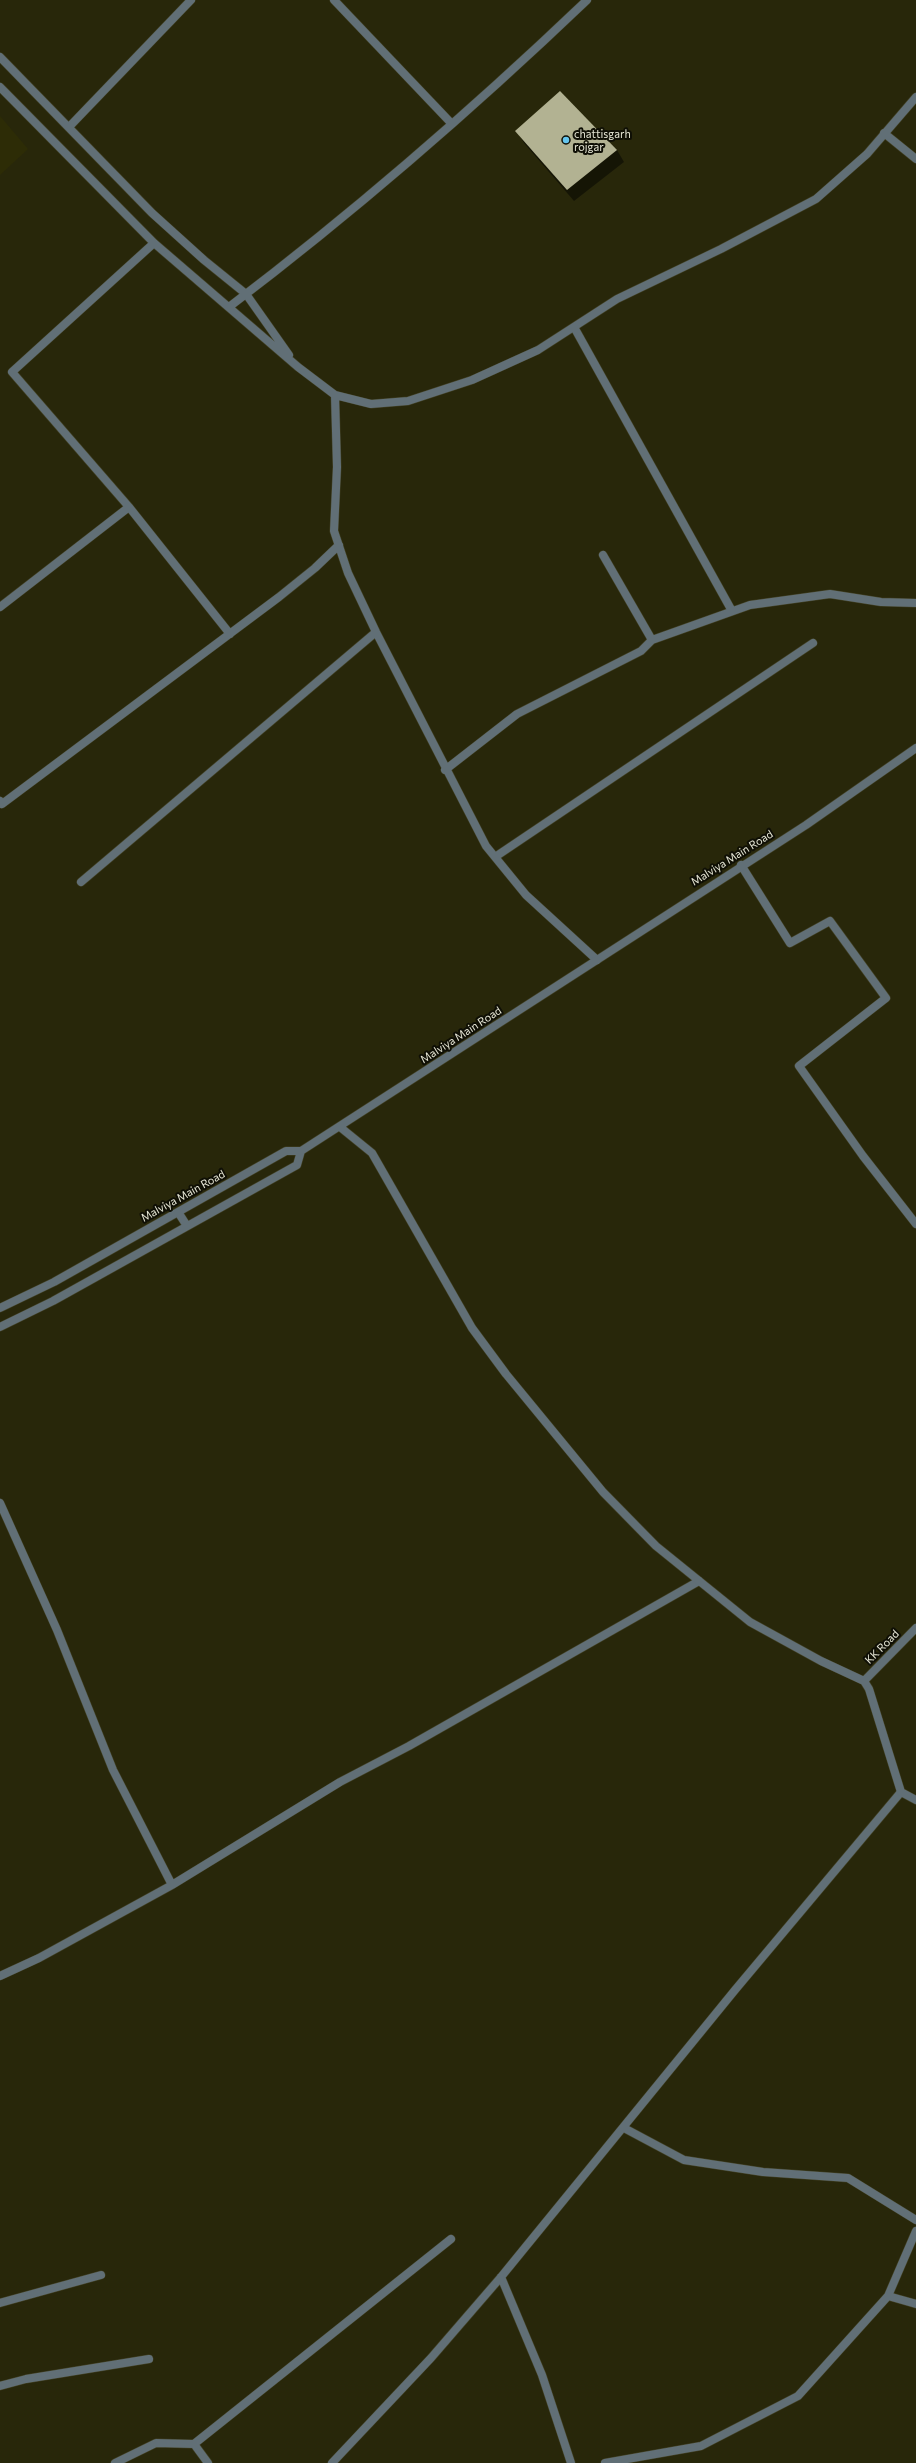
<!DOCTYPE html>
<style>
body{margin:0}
canvas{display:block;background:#28270a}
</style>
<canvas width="916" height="2463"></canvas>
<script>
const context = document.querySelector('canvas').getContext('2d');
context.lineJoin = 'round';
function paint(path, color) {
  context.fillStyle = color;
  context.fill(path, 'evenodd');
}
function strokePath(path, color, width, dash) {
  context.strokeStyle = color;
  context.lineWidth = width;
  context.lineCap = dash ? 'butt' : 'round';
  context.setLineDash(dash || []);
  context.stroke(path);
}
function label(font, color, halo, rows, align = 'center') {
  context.font = font + ' Commissioner,sans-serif';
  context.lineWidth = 4;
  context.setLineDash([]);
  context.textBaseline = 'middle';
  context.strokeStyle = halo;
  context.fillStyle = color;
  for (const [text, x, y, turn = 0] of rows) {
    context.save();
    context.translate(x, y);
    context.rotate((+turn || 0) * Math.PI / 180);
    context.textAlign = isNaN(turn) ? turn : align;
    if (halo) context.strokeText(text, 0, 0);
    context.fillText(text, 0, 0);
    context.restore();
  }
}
paint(new Path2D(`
 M0 116 28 149 0 175Z`), '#2d2c06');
paint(new Path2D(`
 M517 131 617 150 624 162 574 201 524 143Z`), '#0007');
paint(new Path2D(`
 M560 91 617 150 567 190 515 131Z`), '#b2b292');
const minor = new Path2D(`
 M334 0 452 124
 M0 57 152 213 204 260 246 294 289 355
 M0 87 154 243 298 367 335 395 371 404 408 401 472 380 538 350 617 299 721 249 816 199 867 154 916 97
 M69 127 191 0
 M884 133 916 159
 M154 243 12 372 129 507 230 634
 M229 307C354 212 474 108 587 0
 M574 327 732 611
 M335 395 337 467 334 531 348 573 376 632 486 846 526 895 597 960
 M0 607 129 507
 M652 640 750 605 830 594 881 602 916 603
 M445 770 517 714 641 651 652 640 603 555
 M0 801 2 804 279 597 315 568 339 545
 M495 857 813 643
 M741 865 790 943 830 921 886 998 799 1066 863 1156 916 1224
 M81 882 376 632
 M0 1503 57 1630 113 1770 172 1885
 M0 1976 39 1958 172 1885 340 1782 409 1746 699 1581
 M624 2128 684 2160 763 2172 848 2178 916 2220
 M501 2277 542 2375 571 2463
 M888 2296 916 2304
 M0 2303 101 2275
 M0 2386 26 2379 149 2359
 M194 2444 451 2239
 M115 2463 156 2443 194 2444 208 2463
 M332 2463 431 2358 501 2277 735 1990 901 1792
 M605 2463 701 2446 798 2396 888 2296 916 2231`);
const tertiary = new Path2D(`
 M340 1127 372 1153 472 1328 506 1374 603 1492 656 1546 750 1622 821 1661 864 1681 869 1689 901 1792 916 1800
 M178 1212 187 1226
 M0 1308 54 1282 286 1151H301L806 825 916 748
 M0 1327 53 1301 297 1165 301 1151
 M864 1681 916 1628`);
strokePath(minor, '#434227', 9);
strokePath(tertiary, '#434227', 9);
strokePath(minor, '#616f76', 8);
strokePath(tertiary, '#616f76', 8);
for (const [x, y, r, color] of [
 [566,140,4,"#65c5ee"]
]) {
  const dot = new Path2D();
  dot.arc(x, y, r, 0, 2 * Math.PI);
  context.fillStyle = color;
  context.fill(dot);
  strokePath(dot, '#0f0f05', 1.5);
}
label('11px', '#e7e7d6', '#0f0f05', [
 ["chattisgarh",574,134],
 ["rojgar",574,147]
], 'left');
label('11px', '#e7e7d6', '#0f0f05', [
 ["Malviya Main Road",732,858,-32],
 ["Malviya Main Road",461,1035,-33],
 ["Malviya Main Road",183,1196,-29],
 ["KK Road",882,1647,-45]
]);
</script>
